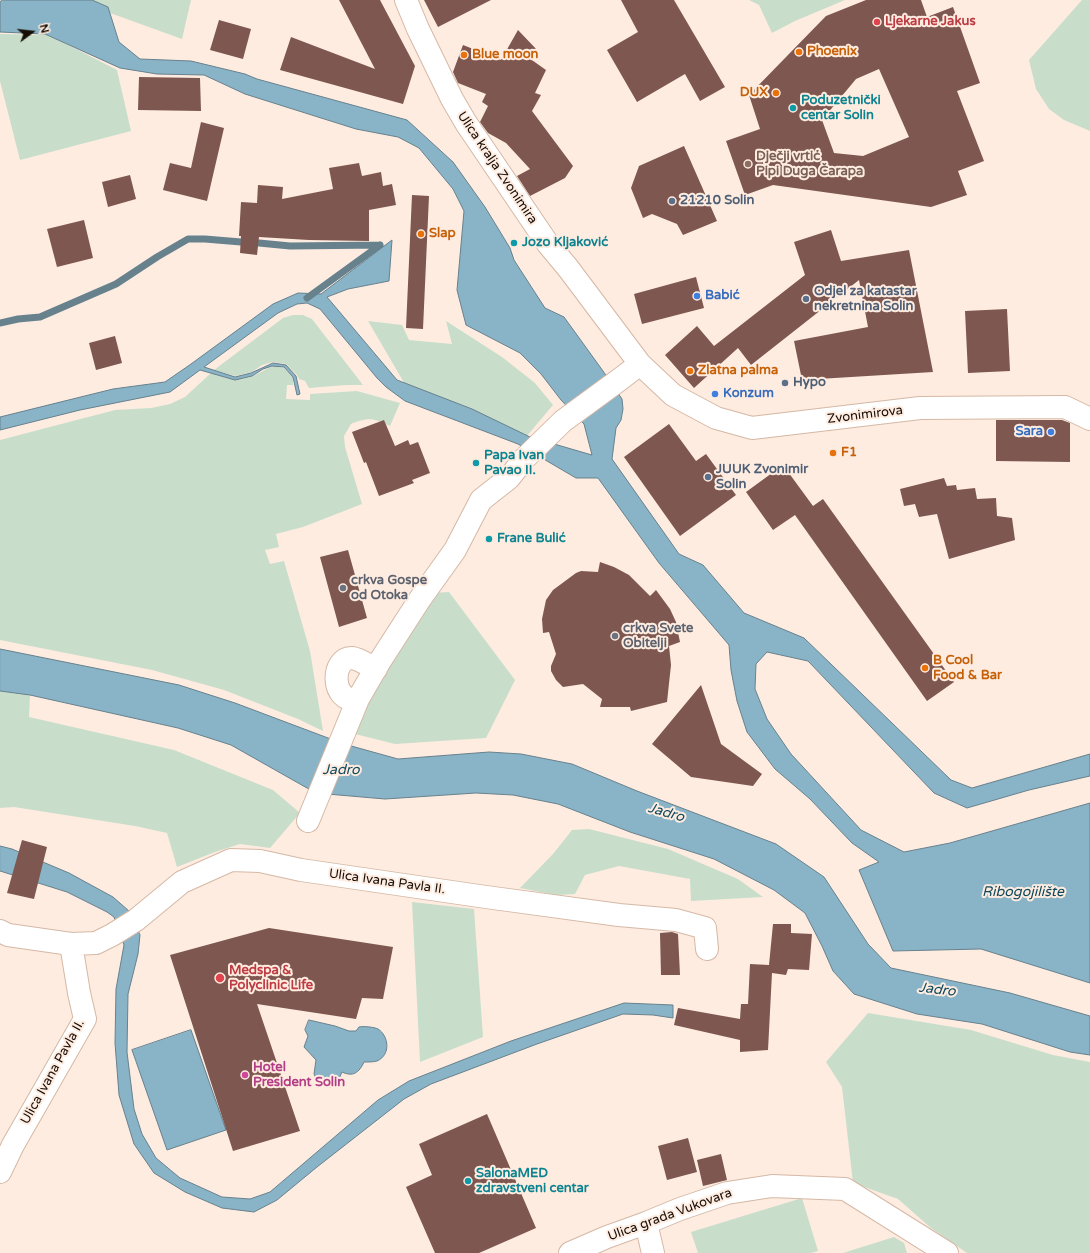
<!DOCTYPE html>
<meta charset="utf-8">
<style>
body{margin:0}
#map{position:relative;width:1090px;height:1253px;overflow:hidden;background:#feece0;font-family:"Varela Round",sans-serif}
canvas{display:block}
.north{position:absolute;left:12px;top:12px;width:40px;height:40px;-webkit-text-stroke:3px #feece0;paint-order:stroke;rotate:75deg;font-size:11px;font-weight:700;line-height:16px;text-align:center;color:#170d07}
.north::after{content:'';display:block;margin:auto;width:14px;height:18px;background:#170d07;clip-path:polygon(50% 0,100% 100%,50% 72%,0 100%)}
</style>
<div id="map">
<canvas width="1090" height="1253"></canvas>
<div class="north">N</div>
</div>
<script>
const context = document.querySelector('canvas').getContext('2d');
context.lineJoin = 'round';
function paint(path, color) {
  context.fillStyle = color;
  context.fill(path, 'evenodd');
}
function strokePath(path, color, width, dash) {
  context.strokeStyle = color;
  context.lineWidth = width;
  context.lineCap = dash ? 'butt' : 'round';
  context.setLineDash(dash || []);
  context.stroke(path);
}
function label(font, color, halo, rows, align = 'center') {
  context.font = font + ' "Varela Round",sans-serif';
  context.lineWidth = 4;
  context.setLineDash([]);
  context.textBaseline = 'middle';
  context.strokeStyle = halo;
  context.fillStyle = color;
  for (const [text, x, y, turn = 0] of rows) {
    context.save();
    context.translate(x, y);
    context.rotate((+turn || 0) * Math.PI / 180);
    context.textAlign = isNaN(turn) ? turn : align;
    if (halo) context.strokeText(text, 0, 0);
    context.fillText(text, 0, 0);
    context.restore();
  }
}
paint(new Path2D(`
 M74 0H191L182 39Z
 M749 0H845L795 21 772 33 759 5Z
 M1082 0H1090V131L1064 120 1049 109 1036 89 1029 60Z
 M0 34 49 35 117 70 131 131 20 160 0 81Z
 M293 315H303L312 319 363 385H346L309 388 305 381 299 379 297 375 286 364 273 362 262 365 252 372 235 376 214 370 283 318Z
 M368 321 402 325 409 340 452 344 446 321 502 357 535 383 553 405 526 437 406 386Z
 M273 366 284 368 293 377V385H287L286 399 310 400V394L357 391 400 403 390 426C373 418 369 417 351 424L344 436 345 447 362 504 303 527 276 534 279 547 265 550 270 564 284 561 310 651 323 731 298 719 224 690 152 670 0 640V440L115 410 151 408 170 404 185 397 211 373C227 378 236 382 252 376 259 374 265 369 273 366Z
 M449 592 515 680 486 738 395 744 351 733 432 593Z
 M0 691 30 695 29 717 174 750 273 790 300 813 270 848 240 844 215 852 177 867 167 833 135 826 14 807 0 808Z
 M589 829 668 849 738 879 763 897 691 901 690 879 619 866 585 875 575 894 556 895 520 888 553 854 572 830Z
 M412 902 474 909 483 1037 420 1062Z
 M868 1013 971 1030 1053 1055 1090 1062V1253H967L931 1228 898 1199 853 1183 842 1087 826 1062Z
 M802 1198 818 1251 811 1253H698L691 1232Z
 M894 1237 904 1243 907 1253H843Z`), '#c8decb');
const water = new Path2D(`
 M3 0H92L108 7 119 42 140 59 191 61 245 74 257 79 407 120 453 162 485 207 510 248 514 260 545 308 564 317 603 371 622 399 623 409 621 420 616 428 612 459 679 554 703 565 744 613 804 638 951 780 972 788 1090 754V776L1029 790 967 808 934 793 808 661 767 652 756 664 755 689 767 719 791 754 861 830 904 852 950 843 1090 803V983L981 949 893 951 859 870 879 862 852 843 810 799 775 769 747 732 737 701 731 670 729 645 659 563 598 478H576L518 444 405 401 386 387 377 378 320 309 307 303 297 304 278 313 204 367 235 377 251 373 273 363 286 365 296 376 300 394 297 395 293 377 284 367 272 366 263 369 252 376 235 380 200 370 170 392 80 410 0 430V417L113 389 165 382 191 364 273 304 298 293 321 294 392 240 389 281 348 289 327 297 397 380 472 409 530 437 592 455 584 424 561 400 541 374 520 353 466 325 457 290 464 211 453 189 419 148 398 137 356 129 245 94 204 75 157 74 120 68 45 34 0 32V2Z
 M0 649 179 685 235 703 344 744 398 759 489 752 521 754 572 764 637 791 776 844 824 877 868 944 891 968 1010 993 1090 1016V1055L1070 1052 982 1024 917 1014 854 994 833 971 822 946 805 913 774 890 714 859 630 832 558 804 513 795 476 793 385 799 327 794 307 788 231 745 178 728 30 695 0 691Z
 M0 846 12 849 69 873 113 897 129 911 140 935 138 954 128 994 127 1052 134 1109 142 1134 156 1158 180 1178 222 1197 250 1199 270 1192 378 1100 409 1081 511 1041 624 1003 673 1005V1018L653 1015 623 1014 537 1044 431 1084 404 1099 317 1167 277 1200 254 1212 222 1208 185 1192 154 1173 134 1144 119 1095 115 1043 116 989 124 945 114 917 107 912 67 892 0 871Z
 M309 1020 335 1026 349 1031H356L359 1027C363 1026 374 1027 378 1029 389 1036 391 1055 377 1061 374 1062 368 1062 364 1062 359 1073 353 1077 342 1072L337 1083 331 1087 325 1086 317 1081 314 1074 316 1060 304 1047 308 1036 305 1030Z
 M191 1030 226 1130 167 1150 132 1050Z`);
paint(water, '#89b3c6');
strokePath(water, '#67818d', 1);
strokePath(new Path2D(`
 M259 243 290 246 380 245
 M307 298 380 245
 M0 323 18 319 40 317 116 284 157 257 188 239H205L241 242`), '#67818d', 7);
paint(new Path2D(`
 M339 0H380L415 66 403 104 280 70 291 37 375 69Z
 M424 0H491L438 27Z
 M621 0H674L725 87 700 101 685 74 637 102 607 50 638 32Z
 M866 0H921L927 17 953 7 980 83 957 91 984 161 958 171 967 195 931 207 773 185 745 195 726 141 760 129 749 95 826 16ZM879 69 909 137 863 156 834 153 822 120 856 79Z
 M219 20 251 29 243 59 210 50Z
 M518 30 539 52 529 58 546 70 535 93 541 95 532 111 573 166 565 178 530 196 517 176 530 169 506 143 488 133 480 122 488 106 482 102 486 94 458 83 453 72 463 45 501 60Z
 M139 77 200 78 201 111 138 110Z
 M201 122 224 128 207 201 163 190 170 163 191 168Z
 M684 146 717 221 683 235 677 224 652 214 643 218 631 188 639 166Z
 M359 163 362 176 381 172 383 186 392 184 396 205 369 210V241L309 240 259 237 257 255 240 253 241 236H239L241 202 257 203 258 185 283 187 282 199 333 189 329 168Z
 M130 175 136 199 108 207 102 182Z
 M412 195 429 196 423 329 406 328Z
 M84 220 93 258 57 267 47 229Z
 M831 230 841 261 909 250 933 372 802 380 794 341 868 327 859 280 751 365 738 348 694 388 665 355 697 326 714 346 805 275 794 242Z
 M696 277 704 308 642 324 634 294Z
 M1007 309 1010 371 968 373 965 311Z
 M115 336 122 363 96 370 89 343Z
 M384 420 395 446 408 440 410 445 418 442 430 473 412 480 414 483 379 496 366 462 364 463 352 432Z
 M996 420H1062L1070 423V462L996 461Z
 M669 424 696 461 706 454 736 495 680 536 624 457Z
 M783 465 813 506 823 499 954 682 927 701 795 515 773 530 746 492Z
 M944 478 947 486 956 485 957 490 975 488 977 499 996 498 997 516 1012 518 1015 540 949 559 937 514 919 517 915 504 904 506 900 489Z
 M348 550 367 618 339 627 320 557Z
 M600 562 614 567 629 575 650 596 656 590 670 609 676 622 680 642 669 646 671 665 667 702 631 711 630 707H600L602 699 583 684 563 687 556 680 551 671V666L556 654 549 632 543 633 542 619 546 600 553 590 576 573 581 571 598 572Z
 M701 685 721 744 762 774 753 786 691 777 652 744Z
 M22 840 47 847 34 899 7 893Z
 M773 924H791V933L812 934 809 970 788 969 786 975 772 973 768 1050 740 1052V1040L674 1025 678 1008 740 1019 741 1004H748L750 964 769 965Z
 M269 928 393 947 383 999 362 998 356 1019 257 1004 300 1131 233 1151 170 955Z
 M672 932 678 934 680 975H661L660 933Z
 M487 1114 536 1228 479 1253H435L406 1187 432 1175 419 1144Z
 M688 1138 697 1172 667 1180 658 1146Z
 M721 1154 727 1180 703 1186 697 1160Z`), '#7d5750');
const minor = new Path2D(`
 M406 0 418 29 452 99 466 123 548 244 568 268 640 364 673 395 716 418 752 428 920 408 1065 407 1090 419
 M358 699C330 704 331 657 352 658 360 659 369 666 376 669
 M308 821 358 699 380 661 420 599 455 550 481 500 509 478 524 459 563 421 619 380 640 364
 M0 931 8 935 71 944 96 943 112 935 136 920 182 882 231 860 260 861 301 870 486 897 619 915 676 920 705 928 707 949
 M0 1172 13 1145 85 1019 79 993 71 944
 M646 1223 653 1253
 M570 1253 607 1237 646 1223 680 1209 727 1193 772 1186 845 1189 947 1253`);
strokePath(minor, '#d5b8a5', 24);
strokePath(minor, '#fff', 22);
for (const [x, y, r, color] of [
 [877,22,4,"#e0444e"],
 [799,52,4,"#e8710a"],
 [464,55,4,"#e8710a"],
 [776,93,4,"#e8710a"],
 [793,108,4,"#0f9aa8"],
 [748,164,4,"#8d6e63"],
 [672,201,4,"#5c6f8a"],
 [421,234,4,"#e8710a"],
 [514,243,4,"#0f9aa8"],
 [697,296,4,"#3f7fe0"],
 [806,299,4,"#5c6f8a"],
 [690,371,4,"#e8710a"],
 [785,383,4,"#5c6f8a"],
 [715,394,4,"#3f7fe0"],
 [1051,432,4,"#3f7fe0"],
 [833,453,4,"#e8710a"],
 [476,463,4,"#0f9aa8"],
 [708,477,4,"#5c6f8a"],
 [489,539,4,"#0f9aa8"],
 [343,588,4,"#6b7280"],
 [615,636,4,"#6b7280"],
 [925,668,4,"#e8710a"],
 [220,978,5,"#e0444e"],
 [245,1075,4,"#d1479c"],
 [468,1181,4,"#0f9aa8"]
]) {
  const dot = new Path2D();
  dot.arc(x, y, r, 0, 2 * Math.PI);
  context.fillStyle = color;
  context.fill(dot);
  strokePath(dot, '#feece0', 1.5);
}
label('bold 13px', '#be3a42', '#feece0', [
 ["Ljekarne Jakus",885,22],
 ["Medspa &",229,971],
 ["Polyclinic Life",229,986]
], 'left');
label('bold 13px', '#c56008', '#feece0', [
 ["Phoenix",807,52],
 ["Blue moon",472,55],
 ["DUX",768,93,"right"],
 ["Slap",429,234],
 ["Zlatna palma",698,371],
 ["F1",841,453],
 ["B Cool",933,661],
 ["Food & Bar",933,676]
], 'left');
label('bold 13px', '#0d838f', '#feece0', [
 ["Poduzetnički",801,101],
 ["centar Solin",801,116],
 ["Jozo Kljaković",522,243],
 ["Papa Ivan",484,456],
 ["Pavao II.",484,471],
 ["Frane Bulić",497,539],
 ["SalonaMED",476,1174],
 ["zdravstveni centar",476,1189]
], 'left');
label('bold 13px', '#785e54', '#feece0', [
 ["Dječji vrtić",756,157],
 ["Pipi Duga Čarapa",756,172]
], 'left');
label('13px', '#170d07', '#feece0', [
 ["Ulica kralja Zvonimira",497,168,56],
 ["Zvonimirova",865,415,-7],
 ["Ulica Ivana Pavla II.",387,882,8],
 ["Ulica Ivana Pavla II.",53,1072,-61],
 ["Ulica grada Vukovara",670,1215,-20]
]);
label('bold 13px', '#4e5e75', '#feece0', [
 ["21210 Solin",680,201],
 ["Odjel za katastar",814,292],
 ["nekretnina Solin",814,307],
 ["Hypo",793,383],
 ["JUUK Zvonimir",716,470],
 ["Solin",716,485]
], 'left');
label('bold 13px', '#366cbe', '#feece0', [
 ["Babić",705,296],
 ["Konzum",723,394],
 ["Sara",1043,432,"right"]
], 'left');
label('bold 13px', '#5b616d', '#feece0', [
 ["crkva Gospe",351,581],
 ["od Otoka",351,596],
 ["crkva Svete",623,629],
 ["Obitelji",623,644]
], 'left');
label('bold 13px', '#b23c85', '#feece0', [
 ["Hotel",253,1068],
 ["President Solin",253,1083]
], 'left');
label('italic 14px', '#0e485c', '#feece0', [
 ["Jadro",341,770],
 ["Jadro",666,813,16],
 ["Ribogojilište",1023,892],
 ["Jadro",937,990,7]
]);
</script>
